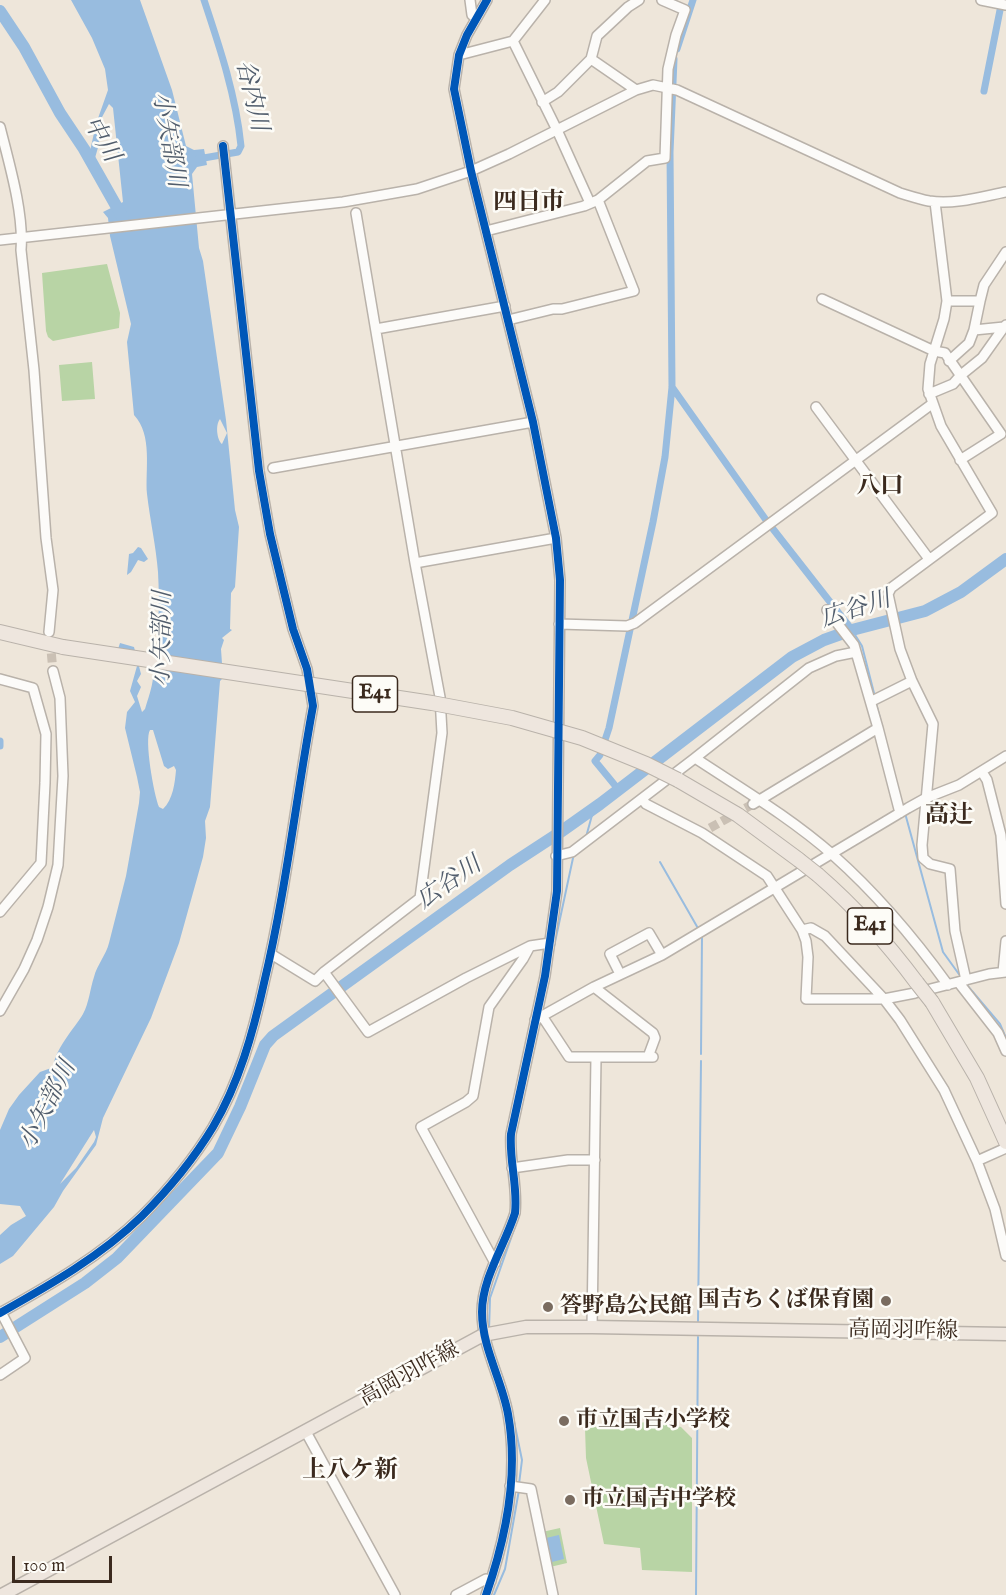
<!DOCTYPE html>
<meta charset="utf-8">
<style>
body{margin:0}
#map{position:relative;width:1006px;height:1595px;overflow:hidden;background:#eee6da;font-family:"IM FELL English",serif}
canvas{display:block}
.scale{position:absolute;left:12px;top:1556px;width:100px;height:27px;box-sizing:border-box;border:3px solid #3b2a1e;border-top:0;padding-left:8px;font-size:18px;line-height:21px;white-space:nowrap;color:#3b2a1e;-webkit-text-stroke:4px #fdfcf7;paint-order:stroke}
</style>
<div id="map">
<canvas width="1006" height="1595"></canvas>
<div class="scale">100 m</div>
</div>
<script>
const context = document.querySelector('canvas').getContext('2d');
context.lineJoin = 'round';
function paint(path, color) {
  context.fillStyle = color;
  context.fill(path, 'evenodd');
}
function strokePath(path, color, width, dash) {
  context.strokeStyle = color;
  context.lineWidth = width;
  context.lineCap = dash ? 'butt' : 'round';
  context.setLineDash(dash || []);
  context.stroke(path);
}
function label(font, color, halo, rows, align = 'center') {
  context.font = font + ' "IM FELL English","Noto Serif JP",serif';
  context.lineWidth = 5;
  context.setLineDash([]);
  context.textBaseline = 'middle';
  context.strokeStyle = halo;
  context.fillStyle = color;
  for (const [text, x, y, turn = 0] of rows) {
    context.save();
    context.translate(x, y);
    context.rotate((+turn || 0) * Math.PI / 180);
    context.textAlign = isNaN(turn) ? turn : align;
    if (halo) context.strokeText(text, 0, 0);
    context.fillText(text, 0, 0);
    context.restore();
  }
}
paint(new Path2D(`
 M107 264 120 313 119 328 53 341 48 337 46 331 42 273Z
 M92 362 95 399 62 401 59 365Z
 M647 1422 681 1427 692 1438V1572L642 1570 640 1548 604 1544 586 1458 585 1428Z
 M560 1528 567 1563 550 1567 542 1532Z`), '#b8d4a5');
paint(new Path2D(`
 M71 0H140L172 90 186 146 194 150 204 149 207 165 197 167 192 174 199 248 203 261 226 420 235 510 239 527 235 587 231 593 230 629 232 630 222 638 224 640 221 649 223 678 220 681 210 807 205 821 206 838 203 857 179 943 151 1018 103 1118 96 1145 63 1191 54 1207 13 1256 0 1264V1235L11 1225 26 1216 20 1206 0 1204V1130L9 1109 19 1095 40 1072 54 1067C52 1053 76 1026 83 1014 89 1003 90 989 94 977 97 965 106 955 109 943L126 876 139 803 140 792 137 777 125 728 127 712 135 702 130 691 137 666 132 650 127 649 116 655 120 643 134 647 141 674 137 681 141 687 137 696 142 712 145 709C148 699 152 688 153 678 158 644 160 606 158 572 156 546 150 520 147 494 145 470 153 435 134 415L127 342 131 324 110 236 108 218 103 212 123 202 113 108 109 104 101 119 99 144 95 158 90 151 96 124 108 90 105 69 92 38ZM220 419 227 433 222 444C217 440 215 425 220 419ZM150 730H153L164 766 168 769 174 766 176 770C175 782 173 800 163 809L159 807C154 795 144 739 150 730ZM94 1130 96 1137 94 1142 76 1168 60 1184Z
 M138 547 141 548 148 559 144 562 138 560 131 572 127 575 129 554 133 553Z
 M559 1535 564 1559 552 1562 546 1538Z`), '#98bcdf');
strokePath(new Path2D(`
 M852 630 862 646 875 697
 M876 703 903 808
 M905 813 943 952 961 977
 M586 837 594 808
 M660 862 699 930
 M552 956 573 858
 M966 984 1000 1024 1006 1038
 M701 1054 702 935
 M518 1179 520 1206
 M698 1321 701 1061
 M489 1330 490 1298 517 1221
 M495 1356 506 1388
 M510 1402 522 1460 519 1484
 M494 1595 505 1569 519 1490
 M696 1595 698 1337`), '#98bcdf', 2);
strokePath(new Path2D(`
 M677 49 693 0
 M984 91 1002 0
 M198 159 238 152 241 146C236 96 220 48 204 0
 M672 387 766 520 852 630
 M0 741V746
 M618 789 595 761 600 755 609 728 653 522 665 457 672 387 670 152 674 59`), '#98bcdf', 7);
strokePath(new Path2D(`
 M0 11 24 47 60 113 84 149 123 218
 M0 1337 85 1283 117 1258 218 1153 240 1107 265 1045 273 1036 510 865 559 833 600 804 792 657 824 640 852 630 925 611 961 592 1006 559`), '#98bcdf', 12);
strokePath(new Path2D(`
 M50 640 53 671
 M710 828 753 804`), '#cac0b4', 9, [9, 4.5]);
const minor = new Path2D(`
 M470 0 472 15 476 18
 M981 0 1006 5
 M513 41 557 130 590 203
 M459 55 513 41 545 0
 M591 59 636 90
 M542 102 558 92 591 59 597 36 628 7 639 0
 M0 127C9 163 24 213 21 250L34 370 46 538 53 590 49 632
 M935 202 947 301 944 319 930 364 928 389 941 426 992 513 891 588 888 594 900 649 912 681 933 724 922 845 923 858 930 864 950 869 955 931 966 980
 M486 231 584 206 598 200 647 161 665 158 668 69 676 35 685 10 662 0
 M0 240 343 202 417 189 471 171 509 154 636 90 653 85 677 90 900 193C910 196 919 199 929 201 954 205 981 197 1006 192
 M822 299 934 351 945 353 1001 434 960 460
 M947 301H980L974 330 1004 327 1006 325
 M980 301 984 285 1006 252
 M508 320 553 309H562L634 291 598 200
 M376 329 505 306
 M949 361 969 343 974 330
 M929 394 953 384 961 375 982 358 1004 327
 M816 407 929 559
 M273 468 533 422
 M415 563 556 538
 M827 610 854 645 856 652
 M559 624 627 626 635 623 932 404
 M0 679 33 688 46 734 45 783 41 863 0 912
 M872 701 912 681
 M695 758 809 668 836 656 856 652 878 728
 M982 772 987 780 1001 835 1006 904
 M642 799 646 804 702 833 767 876 802 930 806 941 808 957 806 999H884L915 993 989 974 1006 972
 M753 804 878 728 900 813
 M556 856 572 852 695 758C742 789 791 818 833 855 877 894 914 938 948 985
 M802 930 811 928 825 936 884 999 900 1020 944 1090 977 1161 995 1209 1006 1256
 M271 954 315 981 324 972 420 898 442 733 440 697 415 563 356 213
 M324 972 368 1032 466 978 530 946
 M1003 972 1006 941
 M620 974 610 954 649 933 662 955
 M959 983 998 1033 1006 1051
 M594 987 653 1033 655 1038 648 1057
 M0 1011 24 969 37 940 48 907 58 865 63 776 60 698 53 671
 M542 1016 569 1057H653
 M535 1020 594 987 662 955 908 808 926 798 959 785 1006 756
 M977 1161 1006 1148
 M512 1168 568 1160H595
 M495 1263 421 1127 466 1102 473 1096 489 1007 523 959 530 946 550 943
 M0 1313C50 1285 101 1256 142 1216 169 1189 193 1160 213 1127 239 1083 253 1033 264 983 286 891 296 798 313 706L307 669 293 629 270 534 259 471 223 146
 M592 1327 596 1057
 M0 1375 25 1358 1 1312
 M306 1432 395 1595
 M510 1486 531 1489 553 1595
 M456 1595 486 1579 491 1581
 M486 1595C506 1538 519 1475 508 1414 502 1380 482 1348 482 1312 482 1278 505 1245 515 1213 518 1186 509 1161 511 1134L545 976 557 891 560 580 556 538 533 422 471 171 454 89 459 55 467 35 487 0`);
const major = new Path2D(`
 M2 1595 483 1335 526 1327H592L1006 1334`);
const highway = new Path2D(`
 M0 632 63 647
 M678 780 738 815 799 860
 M818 875C855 907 888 944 917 983
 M932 1002 977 1078 1006 1142`);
strokePath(minor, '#b9b2aa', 12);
strokePath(major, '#b9b2aa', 15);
strokePath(highway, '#b9b2aa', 16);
strokePath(minor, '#fcfbf9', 9);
strokePath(major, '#eee6de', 12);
strokePath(highway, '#eee6de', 14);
const highwayBridge = new Path2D(`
 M63 647 432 703 512 718 582 738 646 764 678 780
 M799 860 818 875
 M917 983 932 1002`);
strokePath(highwayBridge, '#b9b2aa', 16, []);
strokePath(highwayBridge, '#eee6de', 14);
strokePath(new Path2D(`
 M0 1313C50 1285 101 1256 142 1216 169 1189 193 1160 213 1127 239 1083 253 1033 264 983 286 891 296 798 313 706L307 669 293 629 270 534 259 471 223 146
 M486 1595C506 1538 519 1475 508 1414 502 1380 482 1348 482 1312 482 1278 505 1245 515 1213 518 1186 509 1161 511 1134L545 976 557 891 560 580 556 538 533 422 471 171 454 89 459 55 467 35 487 0`), '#0057b8', 8);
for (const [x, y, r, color] of [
 [886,1301,6,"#7a6c60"],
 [548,1307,6,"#7a6c60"],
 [564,1421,6,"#7a6c60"],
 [570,1500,6,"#7a6c60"]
]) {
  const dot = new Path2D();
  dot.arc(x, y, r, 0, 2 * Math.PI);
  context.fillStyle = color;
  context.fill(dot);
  strokePath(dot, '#fdfcf7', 2);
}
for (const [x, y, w] of [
 [375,694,45],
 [870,926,45]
]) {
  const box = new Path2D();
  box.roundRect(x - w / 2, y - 18, w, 36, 4.5);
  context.fillStyle = '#fdfcf7';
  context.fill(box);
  strokePath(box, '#3b2a1e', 1.5);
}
label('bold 21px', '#3b2a1e', null, [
 ["E41",375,694],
 ["E41",870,926]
]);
label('bold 22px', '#3b2a1e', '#fdfcf7', [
 ["国吉ちくば保育園",874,1301,"right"],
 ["答野島公民館",560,1307],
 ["市立国吉小学校",576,1421],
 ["市立国吉中学校",582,1500]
], 'left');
label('22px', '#3b2a1e', '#fdfcf7', [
 ["高岡羽咋線",903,1332,1],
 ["高岡羽咋線",410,1375,-29]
]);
label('italic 24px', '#515d6c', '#fdfcf7', [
 ["谷内川",250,96,77],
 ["中川",100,140,60],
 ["小矢部川",167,140,80],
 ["広谷川",856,611,-18],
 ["小矢部川",164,639,-89],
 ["広谷川",450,884,-35],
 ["小矢部川",49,1106,-63]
]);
label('bold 24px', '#3b2a1e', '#fdfcf7', [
 ["四日市",529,204],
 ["八口",880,488],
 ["高辻",949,817],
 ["上八ケ新",350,1472]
]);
</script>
